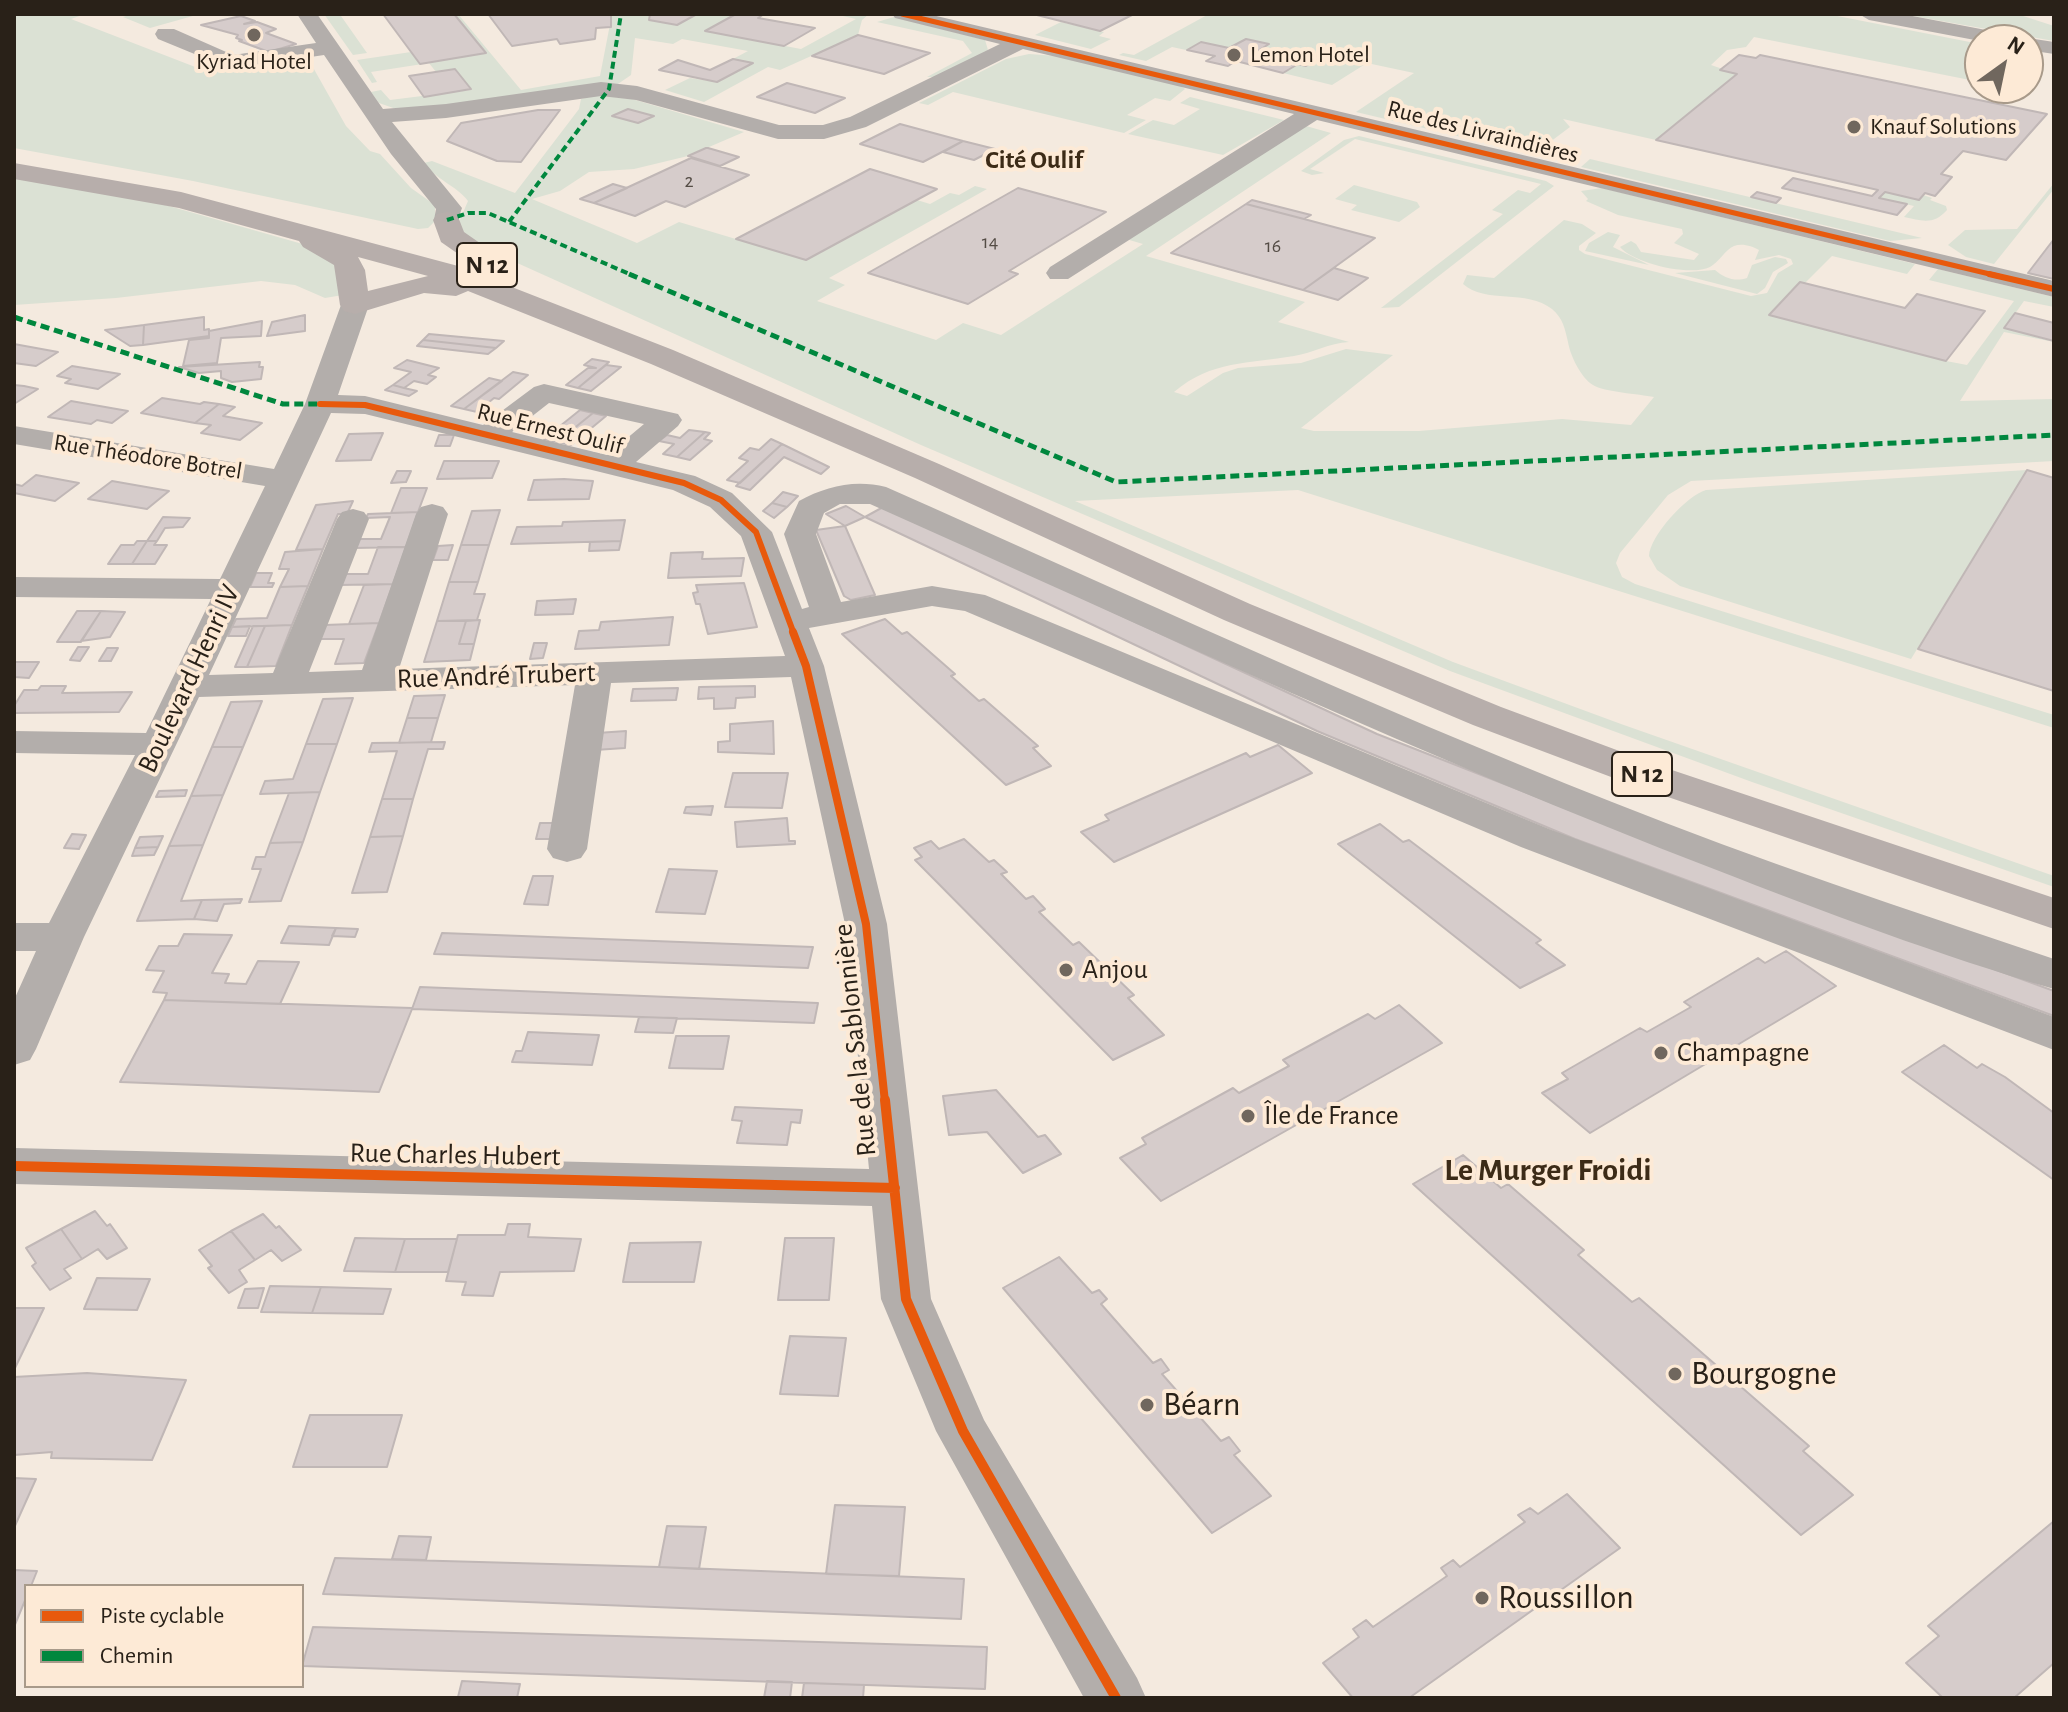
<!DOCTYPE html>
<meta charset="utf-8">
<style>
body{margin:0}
#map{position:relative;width:2068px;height:1712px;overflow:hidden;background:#f4eadf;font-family:"Alegreya Sans",sans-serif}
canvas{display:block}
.frame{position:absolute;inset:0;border:16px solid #292118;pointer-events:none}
.legend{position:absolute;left:24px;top:1584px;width:280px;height:104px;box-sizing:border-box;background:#fdead6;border:2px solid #a89a8a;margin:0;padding:10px 14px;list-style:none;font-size:24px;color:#292118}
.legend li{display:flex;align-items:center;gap:16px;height:40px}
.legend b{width:40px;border:2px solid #a89a8a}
.north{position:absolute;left:1964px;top:24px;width:80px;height:80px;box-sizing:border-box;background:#fdead6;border:2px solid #a89a8a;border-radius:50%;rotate:33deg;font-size:22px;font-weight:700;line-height:32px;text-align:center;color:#292118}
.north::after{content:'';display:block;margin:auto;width:28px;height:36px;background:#70675e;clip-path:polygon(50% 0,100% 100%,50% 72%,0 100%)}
</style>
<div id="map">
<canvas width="2068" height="1712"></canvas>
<div class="frame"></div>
<ul class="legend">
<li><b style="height:10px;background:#e8590c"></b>Piste cyclable</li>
<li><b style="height:10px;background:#00873e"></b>Chemin</li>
</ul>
<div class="north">N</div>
</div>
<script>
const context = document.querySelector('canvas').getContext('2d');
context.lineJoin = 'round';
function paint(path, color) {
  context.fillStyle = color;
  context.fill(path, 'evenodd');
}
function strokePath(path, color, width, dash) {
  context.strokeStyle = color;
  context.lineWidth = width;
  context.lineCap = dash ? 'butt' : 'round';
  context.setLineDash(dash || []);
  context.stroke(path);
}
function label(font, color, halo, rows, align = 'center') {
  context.font = font + ' "Alegreya Sans",sans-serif';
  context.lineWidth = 8;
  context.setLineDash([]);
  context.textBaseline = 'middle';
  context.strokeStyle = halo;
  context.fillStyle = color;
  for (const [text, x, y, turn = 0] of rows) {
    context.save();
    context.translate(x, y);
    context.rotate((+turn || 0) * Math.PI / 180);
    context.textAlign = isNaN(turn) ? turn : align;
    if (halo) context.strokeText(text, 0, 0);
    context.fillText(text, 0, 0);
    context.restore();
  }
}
paint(new Path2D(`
 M14 14H85L71 19 203 70 306 55 346 126 370 151 380 154 411 188 435 205V221L428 228 418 229 193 181 14 148Z
 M132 14H200L150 28 123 17Z
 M324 14 341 16 367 53 353 55Z
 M454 14H458L521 90 600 76 612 14H650L649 20 677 25 697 14H736L706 31 801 49 856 19 834 14H869L862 20 858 35 780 70 768 67 704 102 665 90 690 78 718 82 752 64 733 59 748 51 682 39 673 44 635 38 631 75 615 86 436 109 399 110 379 103 371 92 381 90 390 100 470 90 455 69 436 72 429 63 371 72 377 82 372 83 357 60 411 52 420 64 486 53Z
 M1209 14H1827L1980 44V82L1754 37 1746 47 1727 50 1711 65 1737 74 1656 140 1563 119 1570 127 1550 142 1564 146 1570 155 1563 161 1356 112 1414 73 1367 63 1332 85 1283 73 1298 64 1306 66 1321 56 1298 51 1282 61 1253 54 1268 44 1229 48 1201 42 1186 50 1172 47 1146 61 1119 55 1123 53 1134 55Z
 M1902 14H2017L2054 26V41Z
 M894 17 985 40 988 50 938 77H927L972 53 963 41 877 22Z
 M1061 22 1104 32 1099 36 1111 39 1091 49 1035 35Z
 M1029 54 1057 56 1179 85 1185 89 1170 101 1155 98 1127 115 1146 120 1124 133 953 92 928 105 919 103 1006 59Z
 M596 95 632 99 744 132 688 156 634 169 589 172 560 191 532 199 637 243 679 222 806 260 917 200 930 204 950 193 959 195 975 186 987 189 829 278 845 285 817 301 936 340 963 323 1001 335 1143 244 1126 239 1306 126 1331 133 1146 256 1305 302 1278 322 1349 342C1329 343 1313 353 1294 356 1248 364 1212 360 1174 392L1187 396 1223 373 1238 368 1301 363 1346 349 1393 355 1301 428 1314 431H1419L1562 419 1631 425 1654 397C1639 394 1604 392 1593 385 1581 378 1570 355 1568 342 1565 329 1563 318 1552 309 1527 289 1485 304 1463 284L1467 275 1494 278 1564 220 1582 224 1596 233 1579 246V250L1585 254 1751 296 1767 293 1778 273 1793 264 1791 259 1779 255 1755 260 1759 250C1752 246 1742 243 1734 246 1725 250 1719 262 1710 267 1690 277 1633 263 1620 247L1631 241 1636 244 1641 252 1694 260 1699 254 1674 243 1683 234 1682 229 1618 215 1586 201 1588 199 1581 191 1602 188 1915 264 1907 274 1832 256 1805 283 1800 282 1769 315 1946 361 1967 365 2014 301 1929 280 1938 269 2054 297V307L2024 301 2005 328 2054 342 2004 332 1960 401 2054 399V461L1691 481 1668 495 1620 553 1616 563 1622 577 1635 584 2054 715V728L1298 490 1075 501 1453 662 1621 724 2054 876V887L1752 782 1450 671 921 445 464 239 459 222 468 201C456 185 436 180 424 163L432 161 515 193 579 109 581 99Z
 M1190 97 1284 120 1223 155 1128 134 1153 120 1174 125 1200 109 1180 103Z
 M1359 136 1546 181 1554 186 1399 307 1381 308 1503 214 1492 210 1518 190 1530 193 1541 184 1355 139 1310 169 1324 173 1312 175 1301 171 1344 140Z
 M1590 159 1922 238 1890 241 1581 167Z
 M14 176 162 204 320 249 333 255 343 295 325 298 295 285 261 281 116 298 14 305Z
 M2054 183V189L1994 264 1966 257 1948 245 1965 230 2017 229Z
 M1354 185 1417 202 1420 207 1399 222 1351 210 1357 205 1335 199Z
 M1885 192 1918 200 1923 195 1932 198 1930 200 1946 206 1947 210C1934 225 1922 221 1904 217L1914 206 1879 198Z
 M1608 232 1620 235 1613 247 1649 265 1585 251 1589 243Z
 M1775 257 1786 259 1788 263 1773 272 1765 288 1757 294 1675 273 1715 270C1724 278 1735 282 1747 278L1752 265Z
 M2027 470 1911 659 1680 586 1657 570 1649 556C1650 536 1686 496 1706 490Z`), '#dbe1d4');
const building = new Path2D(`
 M383 14H454L486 53 420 64Z
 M488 14 611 15V27L596 28 595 39 560 44 557 39 512 46Z
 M650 14H697L677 25 649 20Z
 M736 14H764L758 18 815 28 784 46 705 31Z
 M1033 14H1134L1100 31Z
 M241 16 255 21 244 24 257 22 276 29 266 33 296 44 269 52 239 41 242 40 236 38 238 35 201 25Z
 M858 35 930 53 884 74 812 56Z
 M1246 39 1269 44 1253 54 1282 61 1298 51 1322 57 1306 66 1298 64 1283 73 1236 61 1228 66 1206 61 1215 56 1187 50 1201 42 1229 48Z
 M1739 55 1756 58 1760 55 2047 114 2006 160 1963 151 1941 174 1952 177 1935 196 1925 193 1919 200 1885 192 1879 198 1907 204 1897 215 1782 188 1793 178 1872 196 1878 190 1656 140 1737 74 1720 70Z
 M733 59 753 63 717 82 659 70 678 60 710 70Z
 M455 69 471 89 424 97 409 76Z
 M787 83 845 98 815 113 757 97Z
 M628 109 654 116 638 123 612 116Z
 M538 110H560L521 162 497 161 447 141 461 123Z
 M900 124 963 141 923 162 860 144Z
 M963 141 995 149 974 160 943 152Z
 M706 148H708L739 157 720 166 688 156Z
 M691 158 749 175 685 207 666 201 635 216 594 203Z
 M870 169 937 189 806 260 736 239Z
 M613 184 627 188 594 203 580 199Z
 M1018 188 1106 212 1009 271 1018 274 968 304 868 273Z
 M1757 192 1781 198 1776 203 1751 197Z
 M1252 200 1311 215 1304 219 1246 204Z
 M1246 204 1304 219 1375 238 1303 290 1171 253Z
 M2054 239V279L2028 273Z
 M1334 268 1368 278 1338 300 1303 290Z
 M1800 282 1905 308 1917 294 1985 311 1946 361 1769 315Z
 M2015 313 2054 323V341L2004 328Z
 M305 315V331L267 336 272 322Z
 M204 317V330L209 329V336L143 345 144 325Z
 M262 321 261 336 221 338 217 363 183 366 189 340 209 338V331Z
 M144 325 143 345 130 346 105 330Z
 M429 334 504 341 496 348 423 340Z
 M423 340 496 348 488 354 417 346Z
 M14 344 58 352 36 366 14 363Z
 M592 359 609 362 578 388 566 385 588 368H596L584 365Z
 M407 360 439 368 428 375 436 377 427 384 414 381 404 388 393 385 411 372 394 368Z
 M260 362 259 367H263L261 379 232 382 221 378V371L199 373 179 367Z
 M606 365 621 367 591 391 578 388Z
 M72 366 120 374 98 389 65 383 71 379 57 376Z
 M513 372 528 375 499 399 494 398 477 412 464 409Z
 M489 378 502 381 464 409 451 406Z
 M14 385 24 386 38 389 14 404Z
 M393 385 404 388 417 391 409 396 385 390Z
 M162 398 200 404 204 402 219 404 195 423 141 413Z
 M71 401 128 411 112 423 97 420 91 424 48 417Z
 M219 404 235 407 223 416 262 423 240 440 201 433 211 425 195 423Z
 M580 410 593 413 557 442 544 439Z
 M593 413 606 416 571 445 557 442Z
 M689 430 705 432 677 457 663 454 674 444 659 441 667 435 680 438Z
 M705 432 710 433 704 439 712 441 690 460 677 457Z
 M383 433 371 460 336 461 349 434Z
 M439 435H454L450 446H435Z
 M771 439 782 444 740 483 727 480 748 461 739 458 750 448 759 450Z
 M782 444 829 467 821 474 784 457 750 490 736 486Z
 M444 461H499L492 478 437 479Z
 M2027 470 2054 478V691L1918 649Z
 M397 471H411L406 482 391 483Z
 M36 475 79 483 55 501 14 493V484L22 486Z
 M534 480 564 479 593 481 589 499 528 500Z
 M112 481 169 491 147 509 88 499Z
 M401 488H427L418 512 391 513Z
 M783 492 798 496 787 507 772 503Z
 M353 501 347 514H338L323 549 296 550 316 505Z
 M772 503 787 507 774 518 763 511Z
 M846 506 865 517 845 526 826 514Z
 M885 506 1377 734 1713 866 2054 991V1016L1575 839 1317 731 865 517Z
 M500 510 489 545H461L472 511Z
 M418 512 406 547 354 548 357 539H381L390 517 366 518 368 514Z
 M163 517 190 518 183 527 165 528 157 541H147Z
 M625 520 621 541 511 544 517 527 562 526 563 522Z
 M845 526 875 595 851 600 844 596 816 530Z
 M137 541H147L132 564H108L121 545H134Z
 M147 541H157L154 545H167L155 564H132Z
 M621 541 619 550 589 551 590 542Z
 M453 545 448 560H433L438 546Z
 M461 545H489L478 582H449Z
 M378 547H406L393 584 340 585 344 574H368Z
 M323 549 308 586 280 587 289 569H279L285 552Z
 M703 552 702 559 744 558 741 576 668 578 671 553Z
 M256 573H272L268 583H274L272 587H250Z
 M449 582H478L474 594H485L477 620 437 621Z
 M744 583 757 627 708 634 700 604H696L693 593 698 592 696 585Z
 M393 584 379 623 349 624 364 585Z
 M308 586 292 625 232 627 236 619 267 618 280 587Z
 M576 599 573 614 535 615 537 601Z
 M77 611H101L81 642H57Z
 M101 611 125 612 110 637 81 641Z
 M673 617 669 645 575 649 579 631 599 630 601 622Z
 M885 619 902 634 907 632 955 674 951 676 979 701 984 699 1038 746 1033 748 1051 766 1006 785 842 634Z
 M480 620 474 644H459L466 621Z
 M437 621H466L459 644H474L470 660 424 662Z
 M379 623 364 663 335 664 344 639H320L325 625Z
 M292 625 276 666 247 667 265 626Z
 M250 626 246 636H228L232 627Z
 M253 626H265L247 667H235Z
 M534 643H547L543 658 530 659Z
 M78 647H89L80 661 70 660Z
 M107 648H118L111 661H99Z
 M14 662H39L29 678 14 677Z
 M41 686H66L62 693 132 692 119 712 14 713V706L24 690H38Z
 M755 686V697L736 698 735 708 714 709V698L698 699 699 687Z
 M678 688 676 700 631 701 633 689Z
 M445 695 438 718H407L414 696Z
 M353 698 337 744H306L323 699Z
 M262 701 243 747H212L231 702Z
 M407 718H438L431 742 399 743Z
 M773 721 774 754 718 752V742L730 741V724Z
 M626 731 625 748 595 750 597 733Z
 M445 742 443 749H428L413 799H382L397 751 369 752 372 743Z
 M306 744H337L320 792 260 794 265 781 293 779Z
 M1278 745 1312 773 1114 862 1081 832 1109 820 1105 815 1246 753 1250 757Z
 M212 747H243L223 795 191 796Z
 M733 773H788L782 808 725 807Z
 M187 790 185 796 156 797 159 791Z
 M320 792 303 842 270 843 289 793Z
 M223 795 203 845 169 846 191 796Z
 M382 799H413L403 836 370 837Z
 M713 806 711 815 684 813 686 807Z
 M787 818 789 841H795V844L737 847 735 822Z
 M540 823H563L559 839H536Z
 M1380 824 1403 842 1409 840 1541 940 1536 943 1565 965 1520 988 1338 844Z
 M72 834 86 835 79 849 64 848Z
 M163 836 158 847 135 848 140 837Z
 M403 836 387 892 352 893 370 837Z
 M964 839 989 862 994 860 1007 872 1001 874 1026 899 1033 896 1045 909 1039 912 1073 945 1079 942 1134 995 1128 998 1164 1035 1113 1060 915 860 922 857 914 848 931 841 939 849Z
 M303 842 281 901 249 902 261 869H252L256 857H265L270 843Z
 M203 845 181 901 202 900 194 919 137 921 169 846Z
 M158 847 154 855 132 856 135 848Z
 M669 869 717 871 705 914 656 912Z
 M533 876H553L548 905 524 904Z
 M242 899 240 903 224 904 217 921 194 919 202 900Z
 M289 926 336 928 329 945 281 943Z
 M336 928 358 929 355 937 332 936Z
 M442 933 813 947 808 968 434 954Z
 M184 934 232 935 212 973 229 974 225 983 246 984 258 961 299 962 280 1004 164 1000 167 993 153 992 164 971 146 970 159 946H178Z
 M1786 951 1836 986 1590 1133 1542 1093 1568 1079 1562 1073 1640 1028 1647 1032 1691 1007 1684 1002 1758 958 1765 963Z
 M420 987 818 1003 814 1023 412 1009Z
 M164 1000 412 1008V1009L379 1092 120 1082Z
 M1399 1005 1442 1043 1161 1201 1120 1158 1146 1144 1142 1138 1233 1088 1239 1093 1289 1066 1283 1060 1368 1014 1375 1019Z
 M639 1017 677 1018 673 1033 635 1032Z
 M528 1032 599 1035 592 1065 512 1062 516 1051H522Z
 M676 1036H729L723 1069 669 1068Z
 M1944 1045 1977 1068 1982 1064 2005 1077 2054 1113V1180L1902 1072Z
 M996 1090 1038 1137 1045 1135 1061 1154 1023 1173 987 1132 949 1135 943 1096Z
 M735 1107 802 1110 800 1123 791 1122 787 1145 737 1143 742 1121 732 1120Z
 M1463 1155 1501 1188 1508 1184 1584 1250 1578 1255 1632 1302 1639 1298 1809 1446 1803 1451 1853 1495 1801 1535 1413 1184Z
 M95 1211 107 1226 110 1224 127 1248 107 1259 98 1249 82 1259 61 1229Z
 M263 1214 276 1228 279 1226 301 1250 282 1261 271 1250 255 1260 231 1231Z
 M508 1224H530L528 1237 581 1239 574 1271 500 1272 493 1296 462 1295 466 1282 446 1281 458 1235H505Z
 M61 1229 82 1259 64 1269 71 1278 50 1290 32 1266 36 1263 26 1248Z
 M231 1231 255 1260 239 1270 247 1282 229 1293 208 1268 212 1266 199 1250Z
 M355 1238 405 1239 395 1272 344 1271Z
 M785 1238H834L829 1300H778Z
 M405 1239H457L448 1272H395Z
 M701 1242 694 1282H623L630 1243Z
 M1059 1257 1092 1293 1099 1290 1107 1299 1101 1304 1153 1363 1161 1359 1169 1370 1162 1374 1221 1441 1229 1437 1240 1451 1234 1455 1271 1496 1212 1533 1003 1288Z
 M97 1278 150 1279 137 1310 84 1309Z
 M270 1286 321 1287 312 1313 261 1312Z
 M321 1287 391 1289 383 1314 312 1313Z
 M264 1288 258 1308H238L245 1289Z
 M14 1308H44L15 1368H14Z
 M790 1336 846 1338 838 1396 780 1394Z
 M87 1373 186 1380 152 1460 51 1458 52 1452 14 1455V1377Z
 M310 1415H402L387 1467H293Z
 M14 1478 36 1479 14 1528Z
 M1567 1494 1620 1548 1409 1698H1353L1323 1663 1359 1637 1353 1629 1366 1620 1373 1627 1447 1576 1441 1568 1453 1560 1460 1567 1525 1522 1518 1515 1530 1508 1538 1514Z
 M835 1505 905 1507 899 1576 826 1574Z
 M2054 1521V1663L2014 1698H1943L1906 1663 1939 1636 1928 1626Z
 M667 1526 706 1527 699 1569 659 1567Z
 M399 1536 431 1537 426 1560 392 1559Z
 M335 1558 659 1567 964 1579 961 1619 323 1594Z
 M14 1570 37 1571 31 1586H26V1598L14 1627Z
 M313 1627 987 1647 985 1689 302 1666Z
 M462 1681 520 1684 517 1698 458 1697Z
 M767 1681 792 1682 790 1698H764Z
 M804 1683 864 1685 863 1698H802Z`);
paint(building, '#d6cccb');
strokePath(building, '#c0b7b6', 2);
paint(new Path2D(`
 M297 14H317L383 109 446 104 601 82 637 86 779 125H823L850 117 1000 44 895 18 892 14H928L2054 281V297L1317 120 1068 279H1050L1046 273 1050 267 1294 114 1023 49 866 127 824 139H778L636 100 601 96 446 118 392 122 462 208 456 225H438L434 220 436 209 391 154 324 55 231 69 158 39 155 34 158 29H174L233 55 316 43Z
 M1859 14H1902L2007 34 2018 40 1980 41 1869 20Z
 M2028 38 2054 42V54L2028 50V40H2020Z
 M355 297 365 299 369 305 338 395 365 396 483 425 534 387 544 384 678 414 682 420 678 426 636 462 695 476 732 493 772 532 802 609 809 607 784 534 799 501C826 486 855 479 886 487 1127 594 1367 705 1612 802 1757 860 1906 909 2054 959V989C1941 956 1824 912 1714 869 1428 759 1150 629 870 504H840L824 513 816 534 841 602 932 586 985 595 1549 829 2054 1017V1050L1521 847 965 611 932 606 809 628 824 666 887 924 931 1299 984 1420 1137 1678 1146 1698H1084L936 1431 881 1299 872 1206 14 1184V1148L869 1169 845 924 791 677 611 683 587 849 581 858 567 862 553 858 547 849 575 685 199 697 84 937 36 1049 30 1060 14 1065V1000L36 951H14V923H49L135 755 14 753V731L146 733 211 599 14 597V577L220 579 265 486 14 444V426L274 469 305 404 341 305 345 299ZM549 403 644 424 607 455 512 432ZM331 413 365 414 673 490 710 507 741 536 785 656 399 669 448 514 443 507 432 504 421 507 416 514 362 670 309 672 369 519 364 512 353 509 342 512 337 519 273 673 209 675Z`), '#b3aeab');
paint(new Path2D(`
 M14 163 181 192 458 266 673 350 939 464 1250 604 1501 707 1657 765 2054 898V929L1627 783 1473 725 1224 620 915 478 651 364 468 291 456 296 424 293 355 314 344 311 340 305 334 265 303 247 299 241 179 208 14 179ZM358 257 428 276 368 291 365 270Z
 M447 212 457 214 464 232 507 262 512 268 507 274 497 277 487 274 441 242 433 220 437 214Z`), '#b7aeab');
strokePath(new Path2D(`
 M447 220 468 213H488L634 276
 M509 222 609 89 621 14`), '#00873e', 4, [7, 4]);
strokePath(new Path2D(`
 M629 274 1116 482 2054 435
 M14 317 283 404H320`), '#00873e', 5, [9, 5]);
strokePath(new Path2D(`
 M902 14 1998 276`), '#e8590c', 5);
strokePath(new Path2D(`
 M1989 274 2054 289
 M320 404 365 405 684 483 721 500 756 532 794 634`), '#e8590c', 6);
strokePath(new Path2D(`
 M793 632 806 666 866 924 885 1102`), '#e8590c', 8);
strokePath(new Path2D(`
 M885 1100 906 1299 963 1431 1116 1698
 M14 1166 895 1188`), '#e8590c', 10);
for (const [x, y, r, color] of [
 [254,35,8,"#70675e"],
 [1234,55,8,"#70675e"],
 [1854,127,8,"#70675e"],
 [1066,970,8,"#70675e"],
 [1661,1053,8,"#70675e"],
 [1248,1116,8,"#70675e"],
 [1675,1374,8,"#70675e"],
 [1147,1405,8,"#70675e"],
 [1482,1598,8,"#70675e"]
]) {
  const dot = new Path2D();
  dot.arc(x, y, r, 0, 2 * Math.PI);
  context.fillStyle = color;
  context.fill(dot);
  strokePath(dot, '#fdead6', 3);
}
label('20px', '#544c45', null, [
 ["2",689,181],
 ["14",990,242],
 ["16",1273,246]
]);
label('24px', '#292118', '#fdead6', [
 ["Lemon Hotel",1250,55],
 ["Kyriad Hotel",254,62,"center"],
 ["Knauf Solutions",1870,127]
], 'left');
label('24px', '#292118', '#fdead6', [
 ["Rue des Livraindières",1483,132,14],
 ["Rue Ernest Oulif",550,429,14],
 ["Rue Théodore Botrel",148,457,9]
]);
label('bold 26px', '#3c2b17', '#fdead6', [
 ["Cité Oulif",1034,160]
]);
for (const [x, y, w] of [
 [487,265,60],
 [1642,774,60]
]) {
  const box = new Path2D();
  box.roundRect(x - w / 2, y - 22, w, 44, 6);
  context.fillStyle = '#fdead6';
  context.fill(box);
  strokePath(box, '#292118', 2);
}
label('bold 26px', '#292118', null, [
 ["N 12",487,265],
 ["N 12",1642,774]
]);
label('28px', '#292118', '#fdead6', [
 ["Rue André Trubert",496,676,-2],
 ["Boulevard Henri IV",189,679,-65],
 ["Rue de la Sablonnière",855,1040,-96],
 ["Rue Charles Hubert",455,1155,1]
]);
label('28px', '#292118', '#fdead6', [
 ["Anjou",1082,970],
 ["Champagne",1677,1053],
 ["Île de France",1264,1116]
], 'left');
label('bold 32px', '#3c2b17', '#fdead6', [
 ["Le Murger Froidi",1548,1170]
]);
label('34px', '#292118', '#fdead6', [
 ["Bourgogne",1691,1374],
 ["Béarn",1163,1405],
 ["Roussillon",1498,1598]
], 'left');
</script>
